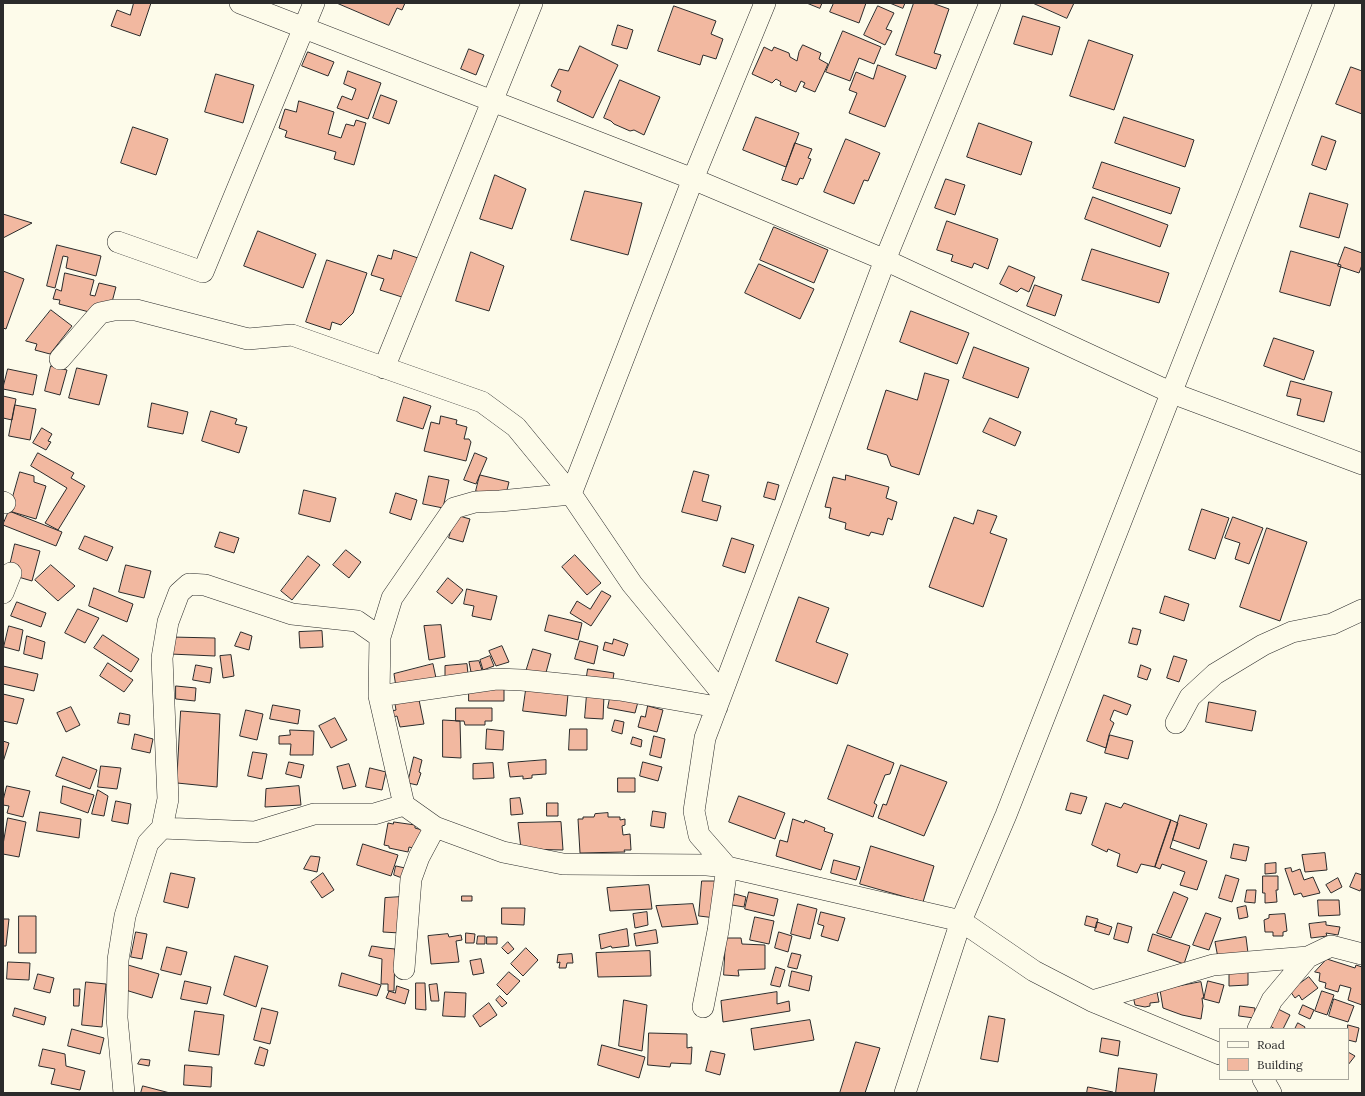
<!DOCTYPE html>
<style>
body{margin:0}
#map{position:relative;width:1365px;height:1096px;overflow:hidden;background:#fdfbea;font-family:Lora,serif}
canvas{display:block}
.frame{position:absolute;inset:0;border:4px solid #2b2b2b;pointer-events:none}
.legend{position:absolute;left:1219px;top:1028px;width:130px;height:52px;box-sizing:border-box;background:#fdfbea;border:1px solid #a9a89e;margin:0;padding:5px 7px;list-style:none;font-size:12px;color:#2b2b2b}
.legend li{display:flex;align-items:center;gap:8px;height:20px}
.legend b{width:20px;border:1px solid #a9a89e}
</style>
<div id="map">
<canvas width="1365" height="1096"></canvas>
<div class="frame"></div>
<ul class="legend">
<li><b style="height:5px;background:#fdfbea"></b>Road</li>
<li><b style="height:11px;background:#f2b8a0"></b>Building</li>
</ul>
</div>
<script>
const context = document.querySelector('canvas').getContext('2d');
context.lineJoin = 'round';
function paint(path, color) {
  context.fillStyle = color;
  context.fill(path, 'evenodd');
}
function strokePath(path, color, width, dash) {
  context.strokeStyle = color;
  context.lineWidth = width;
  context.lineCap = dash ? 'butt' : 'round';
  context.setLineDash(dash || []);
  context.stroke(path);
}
const building = new Path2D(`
 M134 3H151L140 36 111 26 117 10 130 15Z
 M337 3H405L402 10 397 8 389 25Z
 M807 3H822L820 8Z
 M834 3H866L859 23 830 12Z
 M890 3H905L903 8Z
 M914 3H932L949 9 934 53 941 55 936 69 896 55Z
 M1033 3H1074L1067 18Z
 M674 6 716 21 711 34 723 39 716 59 703 55 700 65 658 51Z
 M878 6 894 13 886 29 892 31 885 45 864 35Z
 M1023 16 1060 27 1052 55 1014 44Z
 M618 25 633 30 627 49 612 45Z
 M843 31 881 47 874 64 859 58 850 81 826 72Z
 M1089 40 1133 55 1114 110 1070 96Z
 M803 45 821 53 819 59 828 64 815 92 803 87 805 83 801 81 796 92 780 85 781 82 776 79 772 83 752 74 764 47 772 51 774 47 789 53 790 57 797 61 799 52Z
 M580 46 618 65 593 118 557 101 561 91 551 86 559 69 568 71Z
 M469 49 484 55 476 75 461 69Z
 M308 52 334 62 328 76 302 66Z
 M878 65 906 76 885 127 849 113 857 93 849 90 856 72 873 79Z
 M1351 67 1362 71V114L1336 104Z
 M348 71 381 83 368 119 337 108 342 96 352 100 356 89 344 84Z
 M216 74 254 85 243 123 205 112Z
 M620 80 660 97 644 135 634 130 630 131 614 124 611 121 604 118Z
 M381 95 397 101 389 124 373 118Z
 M299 101 334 112 328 134 341 138 346 124 354 126 356 120 366 123 354 165 334 159 336 152 285 137 287 131 279 128 285 109 296 112Z
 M756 117 799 133 786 167 743 150Z
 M1124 117 1194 140 1185 167 1115 143Z
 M979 123 1032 142 1021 175 967 157Z
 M133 127 168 139 156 175 121 163Z
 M1322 136 1336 141 1326 170 1312 165Z
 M846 139 880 153 868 181 864 180 854 204 824 192Z
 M795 143 812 149 808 158 811 159 803 179 800 178 797 185 782 180Z
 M1102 162 1180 188 1171 214 1093 188Z
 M495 175 526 189 512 229 480 219Z
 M946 179 965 185 955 215 935 208Z
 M585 191 642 203 628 255 571 240Z
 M1310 193 1348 204 1339 238 1300 227Z
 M1093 197 1168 225 1160 247 1085 219Z
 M3 214 32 223 3 238Z
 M947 221 998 239 988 269 974 263 972 268 951 261 953 255 937 250Z
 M774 227 828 250 814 283 760 260Z
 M258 231 316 254 303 288 244 266Z
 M57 245 101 256 96 276 66 268 68 257 63 256 55 288 47 286Z
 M1345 247 1362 253V265L1359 273 1338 266Z
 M1092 249 1169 273 1159 303 1082 280Z
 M394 250 418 258 405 298 380 290 384 279 371 275 378 255 391 259Z
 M1291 251 1341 265 1330 306 1280 292Z
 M471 252 504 266 489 311 456 301Z
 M327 260 367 273 353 313 341 325 332 322 330 330 306 322Z
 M759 264 814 289 800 319 745 293Z
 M1009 266 1035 277 1029 292 1021 288 1017 292 1000 284Z
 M3 271 24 279 6 329 3 328Z
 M65 273 94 280 90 295 95 296 99 283 116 287 108 317 59 304 60 300 53 299 56 289 61 291Z
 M1035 285 1062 295 1055 316 1027 306Z
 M51 310 72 326 50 354 35 350 37 344 26 341Z
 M911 311 969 333 957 364 900 342Z
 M1274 338 1314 351 1304 380 1264 366Z
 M974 347 1029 368 1018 398 963 378Z
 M51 366 67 370 60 395 45 391Z
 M77 368 107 375 99 405 69 398Z
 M8 369 37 375 33 395 3 389Z
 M925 373 949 380 919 475 891 466 887 455 867 449 886 390 917 400Z
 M1291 381 1332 392 1324 422 1297 415 1301 399 1287 396Z
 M3 396 16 399 12 420 3 418Z
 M404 397 431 406 423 429 397 421Z
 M152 403 188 412 183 434 148 427Z
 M15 405 36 409 30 440 9 436Z
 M211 411 237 419 235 424 247 427 239 453 202 441Z
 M441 416 457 420 456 424 467 427 464 439H469L471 442 466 461 424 451 431 422 439 424Z
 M990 418 1021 432 1015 446 983 432Z
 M42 428 52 434 48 441 51 442 46 450 33 443Z
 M38 453 74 473 71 478 85 486 58 530 45 523 67 488 31 466Z
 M475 453 487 458 476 484 464 480Z
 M694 471 709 475 702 501 721 506 717 521 682 512Z
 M20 472 34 476V482L46 486 36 519 9 511Z
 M480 475 509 482 505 498 476 491Z
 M846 475 889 487 886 498 897 502 892 520 888 518 883 535 871 532 869 536 845 529 846 523 829 518 831 508 825 507 833 477 845 480Z
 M429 476 449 480 443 508 423 504Z
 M768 482 779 485 775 500 764 497Z
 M304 490 336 498 330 522 299 514Z
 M396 493 417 500 411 520 390 513Z
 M1202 509 1229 518 1215 559 1189 550Z
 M978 510 997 516 990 533 1007 539 983 607 929 587 954 517 973 524Z
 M9 511 62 532 56 546 3 525Z
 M456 515 470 519 463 542 449 538Z
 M1233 517 1263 528 1249 564 1235 559 1240 543 1225 538Z
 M1267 528 1307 542 1280 621 1240 607Z
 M220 532 239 538 234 553 215 547Z
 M85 536 113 547 107 561 79 549Z
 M732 538 754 545 745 573 723 566Z
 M15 544 40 551 32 581 8 574Z
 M346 550 361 562 349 578 333 565Z
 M575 555 601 583 587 595 562 567Z
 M308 556 320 565 292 600 281 591Z
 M51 565 75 586 58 601 35 580Z
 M126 565 151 571 144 598 119 592Z
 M448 578 463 590 452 604 437 592Z
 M94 588 133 604 127 622 89 606Z
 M467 589 497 596 491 620 472 616 474 606 464 604Z
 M602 591 611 596 591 626 570 613 577 601 590 609Z
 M1165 596 1189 604 1184 621 1160 613Z
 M799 597 829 608 816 642 848 654 837 684 776 661Z
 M17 602 46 613 41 627 11 616Z
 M78 609 99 618 85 643 65 633Z
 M549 615 582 623 578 640 545 631Z
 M441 625 445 657 429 660 424 626Z
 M9 626 23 630 19 651 4 647Z
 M1133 628 1141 630 1137 645 1129 643Z
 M322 631 323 647 300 648 299 632Z
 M241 632 252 636 249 650 235 646Z
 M103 635 139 659 131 672 94 648Z
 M27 636 45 642 42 659 24 654Z
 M171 637 215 638V656L170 654Z
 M614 639 628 644 624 656 603 650 605 642 612 644Z
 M580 641 598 646 594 664 575 659Z
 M502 646 509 662 496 666 489 651Z
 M533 649 551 654 544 680 525 675Z
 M231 655 234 676 223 678 220 656Z
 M490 656 494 666 483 670 480 660Z
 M1174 656 1187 660 1179 682 1167 678Z
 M479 661 482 670 471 672 469 662Z
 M108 663 133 680 124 692 100 676Z
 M433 664 436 678 396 687 394 674Z
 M467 664 468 674 445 676V666Z
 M196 665 212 668 210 683 193 680Z
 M1141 665 1151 669 1147 680 1138 677Z
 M3 666 38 674 34 691 3 684Z
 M588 669 614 673 612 685 586 682Z
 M176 686 196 688 195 701 176 699Z
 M469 687H504V701H469Z
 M526 690 568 694 566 716 523 711Z
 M611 693 639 698 635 713 608 708Z
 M3 694 24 699 17 724 3 721Z
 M587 694 604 695 603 719 585 718Z
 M418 695 424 724 400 727 397 716 393 717 392 711 396 710 394 698Z
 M1104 695 1131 705 1127 715 1114 710 1110 720 1114 723 1109 735 1106 748 1087 741Z
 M1209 702 1256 711 1252 731 1206 722Z
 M273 705 300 710 298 724 270 719Z
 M648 706 663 710 657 732 638 727 641 716 645 717Z
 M71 707 80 725 66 732 57 713Z
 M456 708H492V721H485V725H465L464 721H456Z
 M246 710 263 714 257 740 240 736Z
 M181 711 220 714 217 787 177 783Z
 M120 713 130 715 129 725 118 723Z
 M335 718 347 740 331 748 319 726Z
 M443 720 460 721 461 758 443 757Z
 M615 720 624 722 622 734 612 731Z
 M487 729 504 731 503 750 486 749Z
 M570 729H587V750H569Z
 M290 730 314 731 313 755H290L291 744H279V736L290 735Z
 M135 734 153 739 150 753 132 749Z
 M1110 735 1133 741 1128 759 1105 753Z
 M654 736 665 739 661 758 650 755Z
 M633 737 642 740 641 747 631 744Z
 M3 741 9 743 3 762Z
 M848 745 894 763 890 774 885 775 874 803 877 805 873 817 828 799Z
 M253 752 267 754 262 779 248 776Z
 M63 757 97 770 90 789 56 776Z
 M414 757 422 760 419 772 421 773 417 785 408 783Z
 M546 760V774L532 775V778L523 779V776L510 777 508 763Z
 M289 762 304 765 301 778 286 774Z
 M643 762 662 767 658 781 640 776Z
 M493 763 494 778 473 779V764Z
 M349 764 356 786 343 789 337 767Z
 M901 765 947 782 924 836 878 818 883 804 886 805Z
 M101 766 121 768 117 789 98 787Z
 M370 768 386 772 382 790 366 787Z
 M618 778H635V792H618Z
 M7 786 30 791 23 817 7 813 9 806 3 805V801Z
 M63 786 94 795 88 813 61 803Z
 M299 786 301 805 265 807 266 789Z
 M98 790 108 796 104 816 92 814Z
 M1071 793 1087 797 1081 814 1066 810Z
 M739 796 785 813 775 839 729 822Z
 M520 798 523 814 511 815 510 799Z
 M116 801 131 804 128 824 112 821Z
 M547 803H558V816H547Z
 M1106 803 1121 808 1124 803 1171 820 1155 867 1141 864 1137 873 1117 866 1120 854 1108 849 1107 852 1092 845Z
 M653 811 666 813 664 828 651 826Z
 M40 812 81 819 79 838 37 831Z
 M608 813V817H620V820L625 819V825L622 826 623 835 630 834 631 850H624L625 852 580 853 578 819H583V817H594L595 814Z
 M1180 815 1207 824 1199 849 1173 840Z
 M8 818 26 822 19 857 3 854V845Z
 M793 819 804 823 805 820 825 828 824 831 833 834 821 870 776 856 780 840 787 842Z
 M1171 820 1178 823 1170 848 1207 861 1197 890 1180 885 1185 872 1162 864 1160 869 1155 867Z
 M394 822 415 825V828L422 830 417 849 409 847 408 852 389 848V846L384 845 388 823 393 824Z
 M561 822 563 850 521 849 518 823Z
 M363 844 398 855 391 876 357 865Z
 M1234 844 1249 847 1246 861 1231 858Z
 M871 846 934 866 923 902 860 884Z
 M1325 853 1327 870 1305 872 1302 855Z
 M311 856 320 857 317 872 304 869Z
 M834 860 860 867 856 880 831 873Z
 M1276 863V873L1265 874V864Z
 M396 866 405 868 402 878 394 875Z
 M1291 868 1292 872 1300 869 1304 880 1313 877 1320 893 1303 897 1301 893 1294 895 1285 869Z
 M171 873 195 878 188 908 164 902Z
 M323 873 334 890 322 898 311 882Z
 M1356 873 1362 875V887L1360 891 1350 887Z
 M1226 875 1239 879 1232 902 1219 898Z
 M1263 876H1278V890H1276L1277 902 1265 903V893H1263Z
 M1338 878 1342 887 1331 893 1326 885Z
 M702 881H719L716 918 699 916Z
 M649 885 652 909 610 911 607 888Z
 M1247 890H1256L1255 903 1245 902Z
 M749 892 778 899 774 916 745 909Z
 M1174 892 1188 898 1171 938 1157 933Z
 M735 894 746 897 744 907 732 905Z
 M462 896H472V901H462Z
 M401 897 400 933 383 932 385 898Z
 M1318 900H1339L1340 915 1319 916Z
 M693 904 698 924 662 927 656 906Z
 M798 904 817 909 810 939 791 934Z
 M1246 906 1248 917 1239 919 1237 908Z
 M502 908H525L524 925 502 924Z
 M647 912 648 925 635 928 633 914Z
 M821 912 845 918 838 941 821 936 824 926 818 924Z
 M1206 913 1221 918 1209 950 1193 945Z
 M1285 914 1287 931 1283 932V936H1273V932H1265L1264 920 1269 918V915Z
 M19 916H36V953H19Z
 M1087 916 1098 919 1096 928 1085 925Z
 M755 917 774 921 769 944 750 940Z
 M3 919H9L6 946H3Z
 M1097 922 1112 927 1109 935 1095 931Z
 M1326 922V925L1340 927 1338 935 1326 933 1327 936 1311 938 1309 924Z
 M1118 923 1132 927 1128 943 1114 939Z
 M627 929 629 946 612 948 611 946 601 949 599 935Z
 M656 930 658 943 636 946 634 934Z
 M136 932 147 934 142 959 131 957Z
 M779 932 792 936 788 952 775 948Z
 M466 933 475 934 474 943H466Z
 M448 934 449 937 461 935 462 940 456 941 459 962 431 964 428 936Z
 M1153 934 1190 946 1184 964 1148 951Z
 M478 936H485V944H477Z
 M487 937H497V944H487Z
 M1246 937 1248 953 1218 958 1215 942Z
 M726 938H741L742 944 765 945V969L738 970 739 976 724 975Z
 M508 942 514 949 508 954 502 948Z
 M372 946 385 948 395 949 394 991H388V984H381L382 959 369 956Z
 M167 947 187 952 181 975 161 970Z
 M526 948 538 960 523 976 511 964Z
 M650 951 651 976 598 977 596 953Z
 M792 953 801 955 797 969 788 967Z
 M572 954 573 963H567L566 968H559L560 962 557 963 558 955Z
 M235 956 268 966 256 1007 224 995Z
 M481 959 484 973 473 975 470 961Z
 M1327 959 1355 968 1356 965 1362 967V1005L1348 1000 1351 988 1340 985 1338 992 1325 988 1326 983 1319 981 1320 973 1315 972Z
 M8 962 30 963 29 980 7 979Z
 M128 965 159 974 152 998 122 989Z
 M776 967 785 970 780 987 771 985Z
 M1248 969V985L1229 986V970Z
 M792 971 812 976 809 991 789 986Z
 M509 972 520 981 507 995 497 985Z
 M342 973 381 985 377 996 339 986Z
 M38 974 54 978 50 993 34 989Z
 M1309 977 1318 988 1302 1000 1299 995 1295 998 1290 991Z
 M185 981 211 987 207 1004 181 999Z
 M1208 981 1224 985 1219 1003 1204 999Z
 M86 982 106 984 102 1027 82 1025Z
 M1201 982 1204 998H1202L1203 1006 1201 1019 1182 1015 1163 1008 1160 990Z
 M416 983H425L426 1010 416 1009Z
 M437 984 439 1001H431L429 985Z
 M397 986 409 990 405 1004 386 998 389 991 395 993Z
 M74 989H80L79 1006H74Z
 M1322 991 1334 995 1327 1015 1315 1011Z
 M445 992 466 993 465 1017 443 1016Z
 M777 992V1004L789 1001 790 1011 723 1022 721 1001Z
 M1157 992 1159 1002 1150 1003V1006L1145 1007 1135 1005 1133 996Z
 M500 996 507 1003 502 1007 496 1000Z
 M1334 999 1354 1006 1348 1022 1329 1016Z
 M624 1000 647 1005 642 1051 619 1046Z
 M489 1003 497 1015 480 1027 473 1016Z
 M1303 1005 1314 1010 1310 1019 1299 1014Z
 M1240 1006 1255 1008 1254 1018 1239 1016Z
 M15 1008 46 1017 44 1025 13 1016Z
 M262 1008 278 1012 270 1044 254 1040Z
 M1278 1009 1290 1015 1283 1029H1275L1270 1026Z
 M195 1011 224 1015 219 1055 189 1051Z
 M989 1016 1005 1019 998 1062 981 1059Z
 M810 1020 814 1040 754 1050 751 1029Z
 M1298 1023 1305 1027 1304 1029H1295Z
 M1348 1025 1359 1028 1356 1042 1348 1040Z
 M72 1029 104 1038 100 1054 68 1046Z
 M649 1033 687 1034V1048L692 1047 691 1064 671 1063 670 1067 648 1065Z
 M1102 1038 1120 1041 1118 1056 1100 1052Z
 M856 1042 880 1048 865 1093H840Z
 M602 1045 645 1057 639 1078 598 1065Z
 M260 1047 268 1050 264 1066 255 1064Z
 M43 1049 65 1054 66 1066 85 1071 80 1090 51 1084 55 1069 39 1066Z
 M711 1051 725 1054 720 1075 706 1071Z
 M1348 1052 1355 1056 1348 1065Z
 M141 1059 150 1060 149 1066 138 1064Z
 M185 1065 212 1067 211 1087 184 1085Z
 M1119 1068 1157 1074 1154 1093H1116Z
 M143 1086 170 1093H141Z
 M1088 1087 1113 1092V1093H1087Z`);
paint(building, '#f2b8a0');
strokePath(building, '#2b2b2b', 1);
const minor = new Path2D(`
 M240 3 693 179 885 260 1172 393 1362 464
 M765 3 693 179 571 494 500 501 475 502 454 508 392 598 380 637 379 696 404 805 435 827 503 852 563 864 707 865 727 867 961 921 1034 971 1092 1001 1220 1054
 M118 242 203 272 314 3
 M60 359 100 313 114 310H136L248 339 292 335 482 402 516 427 571 494 632 584 721 692
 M384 368 532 3
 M3 502 5 503
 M3 593 11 573
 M379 696 496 679 522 680 620 690 717 707
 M1176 723 1190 697 1215 674 1263 645 1292 632 1332 624 1362 610
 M162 828 255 832 314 814H374L404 805
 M404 969 411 879 419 857 435 827
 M1092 1001 1213 965 1308 957 1331 946 1362 954
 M703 1007 718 931 727 867 699 835 694 811 705 738 885 260 990 3
 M1258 1029 1272 1000 1308 957
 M1263 1079 1271 1093
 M124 1093 117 1018 118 960 125 916 148 843 162 828 168 799 162 658 168 622 179 593 189 584 205 585 292 614 357 621 380 637
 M905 1093 961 921 1006 815 1324 3`);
strokePath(minor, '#2b2b2b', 22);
strokePath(minor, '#fdfbea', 21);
</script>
